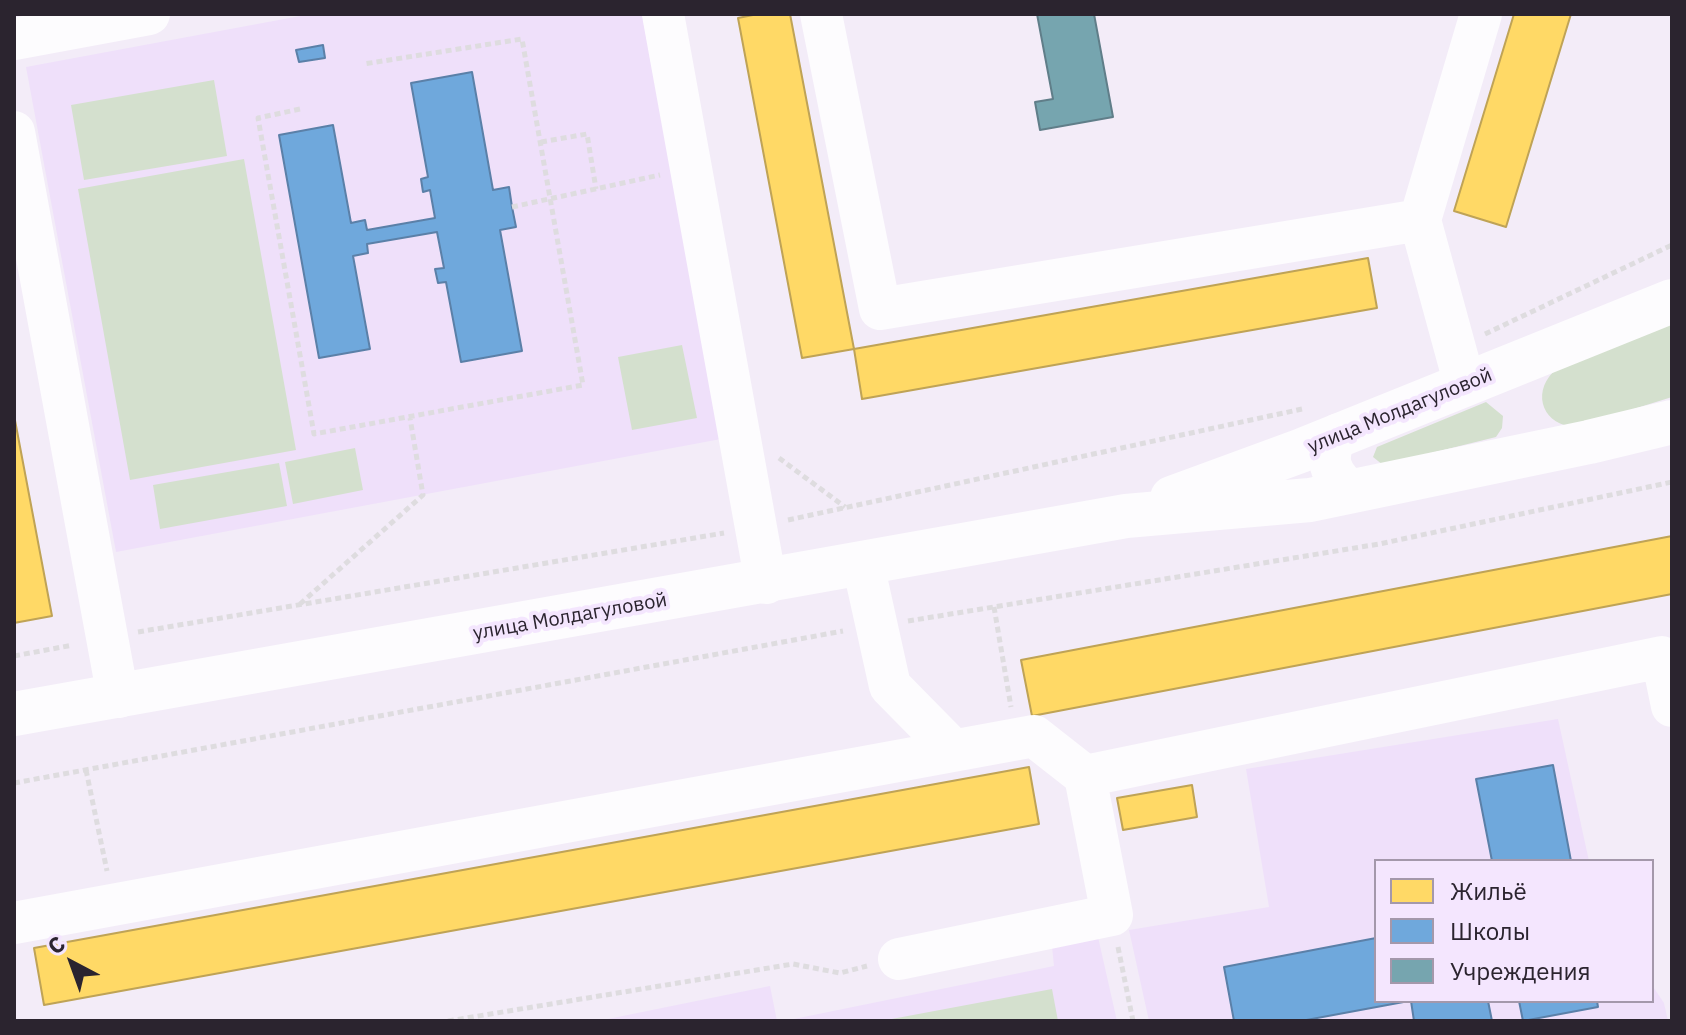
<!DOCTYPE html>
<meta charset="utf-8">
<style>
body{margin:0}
#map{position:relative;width:1686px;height:1035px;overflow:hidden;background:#f3ecf8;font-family:"IBM Plex Sans",sans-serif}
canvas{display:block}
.frame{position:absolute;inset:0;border:16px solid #2b242f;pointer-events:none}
.legend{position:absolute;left:1374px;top:859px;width:280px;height:144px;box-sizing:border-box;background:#f4e6fe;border:2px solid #a498ab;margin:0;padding:10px 14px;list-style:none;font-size:24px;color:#2b242f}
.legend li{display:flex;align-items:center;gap:16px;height:40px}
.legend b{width:40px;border:2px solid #a498ab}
.north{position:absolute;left:32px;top:923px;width:80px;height:80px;-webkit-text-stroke:6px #f4e6fe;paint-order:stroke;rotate:319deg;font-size:22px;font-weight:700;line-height:32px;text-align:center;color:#2b242f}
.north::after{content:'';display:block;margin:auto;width:28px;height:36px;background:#2b242f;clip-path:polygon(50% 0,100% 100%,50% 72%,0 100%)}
</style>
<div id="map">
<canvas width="1686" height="1035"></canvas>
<div class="frame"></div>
<ul class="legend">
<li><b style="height:22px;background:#ffd966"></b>Жильё</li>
<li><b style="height:22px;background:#6fa8dc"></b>Школы</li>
<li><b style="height:22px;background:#76a5af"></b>Учреждения</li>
</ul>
<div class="north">С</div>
</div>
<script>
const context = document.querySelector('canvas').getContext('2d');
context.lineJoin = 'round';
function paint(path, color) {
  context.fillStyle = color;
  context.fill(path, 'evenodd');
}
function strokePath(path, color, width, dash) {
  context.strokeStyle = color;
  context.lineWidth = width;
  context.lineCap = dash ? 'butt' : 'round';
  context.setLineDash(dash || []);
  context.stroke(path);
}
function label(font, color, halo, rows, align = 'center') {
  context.font = font + ' "IBM Plex Sans",sans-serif';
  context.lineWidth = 8;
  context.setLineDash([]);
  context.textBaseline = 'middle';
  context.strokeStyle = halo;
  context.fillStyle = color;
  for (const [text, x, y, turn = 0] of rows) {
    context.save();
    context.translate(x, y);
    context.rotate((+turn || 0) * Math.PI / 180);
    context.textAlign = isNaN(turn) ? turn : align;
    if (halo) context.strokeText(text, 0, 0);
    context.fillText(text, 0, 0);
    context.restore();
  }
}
paint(new Path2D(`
 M311 14H642L721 439 116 552 26 67Z
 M1558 719 1589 861H1376V1001H1652V985L1664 1003 1668 1021H1149L1129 930 1269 907 1246 769Z
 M1098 937 1117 1021H784L1054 966 1052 946Z
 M770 986 777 1021H598Z`), '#efe0fa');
paint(new Path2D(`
 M214 80 227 156 84 180 71 105Z
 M244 159 296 450 130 480 78 189Z
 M1672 324V397L1576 427C1544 426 1531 395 1553 372Z
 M682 345 697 418 632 430 618 357Z
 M1486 402 1503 416 1502 428 1496 437 1383 465 1373 457 1377 447Z
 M355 448 363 490 293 504 285 462Z
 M279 463 287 506 160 529 153 485Z
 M1052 989 1058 1021H881Z`), '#d4e0ce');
const homes = new Path2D(`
 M758 14H790L854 349 802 358 738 18Z
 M1514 14H1571L1506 227 1454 211Z
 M1368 258 1377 308 862 399 854 349Z
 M14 415 52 616 14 623Z
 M1672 536V594L1032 716 1021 660Z
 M1029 767 1039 824 44 1005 34 948Z
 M1192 785 1197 817 1123 830 1117 798Z`);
paint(homes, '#ffd966');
strokePath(homes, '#bfa356', 2);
const schools = new Path2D(`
 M323 45 325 58 299 62 296 50Z
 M472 72 493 190 509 187 512 207 516 227 500 230 522 351 461 362 446 282 438 283 435 269 444 268 437 232 367 244 368 253 353 256 370 349 319 358 279 135 333 125 351 223 365 220 367 230 435 218 430 190 423 192 421 179 428 177 411 83Z
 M1553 765 1571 861H1492L1476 779Z
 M1376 938V1001H1409L1301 1021H1234L1224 967Z
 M1411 1001H1488L1492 1021H1414Z
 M1519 1001H1597L1598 1007 1523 1021Z`);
paint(schools, '#6fa8dc');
strokePath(schools, '#5b80a8', 2);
const public = new Path2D(`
 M1037 14H1094L1113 117 1040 130 1035 102 1053 99Z`);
paint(public, '#76a5af');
strokePath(public, '#607e89', 2);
strokePath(new Path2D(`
 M300 109 258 118 314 434 583 385 522 39 364 64
 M541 142 587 134 596 189
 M512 207 660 175
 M1485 334 1672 245
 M779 458 845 507
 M788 520 1302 409
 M300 604 423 495 410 418
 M994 607 1011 707
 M908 621 1379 544 1672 482
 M138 632 724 533
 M14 656 73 645
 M86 770 107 871
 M14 783 843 631
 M1118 947 1133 1021
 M448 1021 793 964 840 973 867 966`), '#dedcdf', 5, [6, 4]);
strokePath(new Path2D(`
 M663 14 766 583
 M821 14 880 309 1420 220 1465 385
 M14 39 149 14
 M14 132 118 697
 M1420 220 1481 14
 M1339 434C1322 456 1330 477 1352 491
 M863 564 890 686 953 750
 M1085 776 1662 657 1672 706
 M14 923 1034 736 1085 776 1112 915 899 959`), '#fdfcfe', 42);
strokePath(new Path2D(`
 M1172 498 1300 451 1672 301
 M14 714 1126 516 1310 500 1589 442 1672 422`), '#fdfcfe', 44);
label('20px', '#2b242f', '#f4e6fe', [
 ["улица Молдагуловой",1400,411,-22],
 ["улица Молдагуловой",570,617,-10]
]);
</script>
